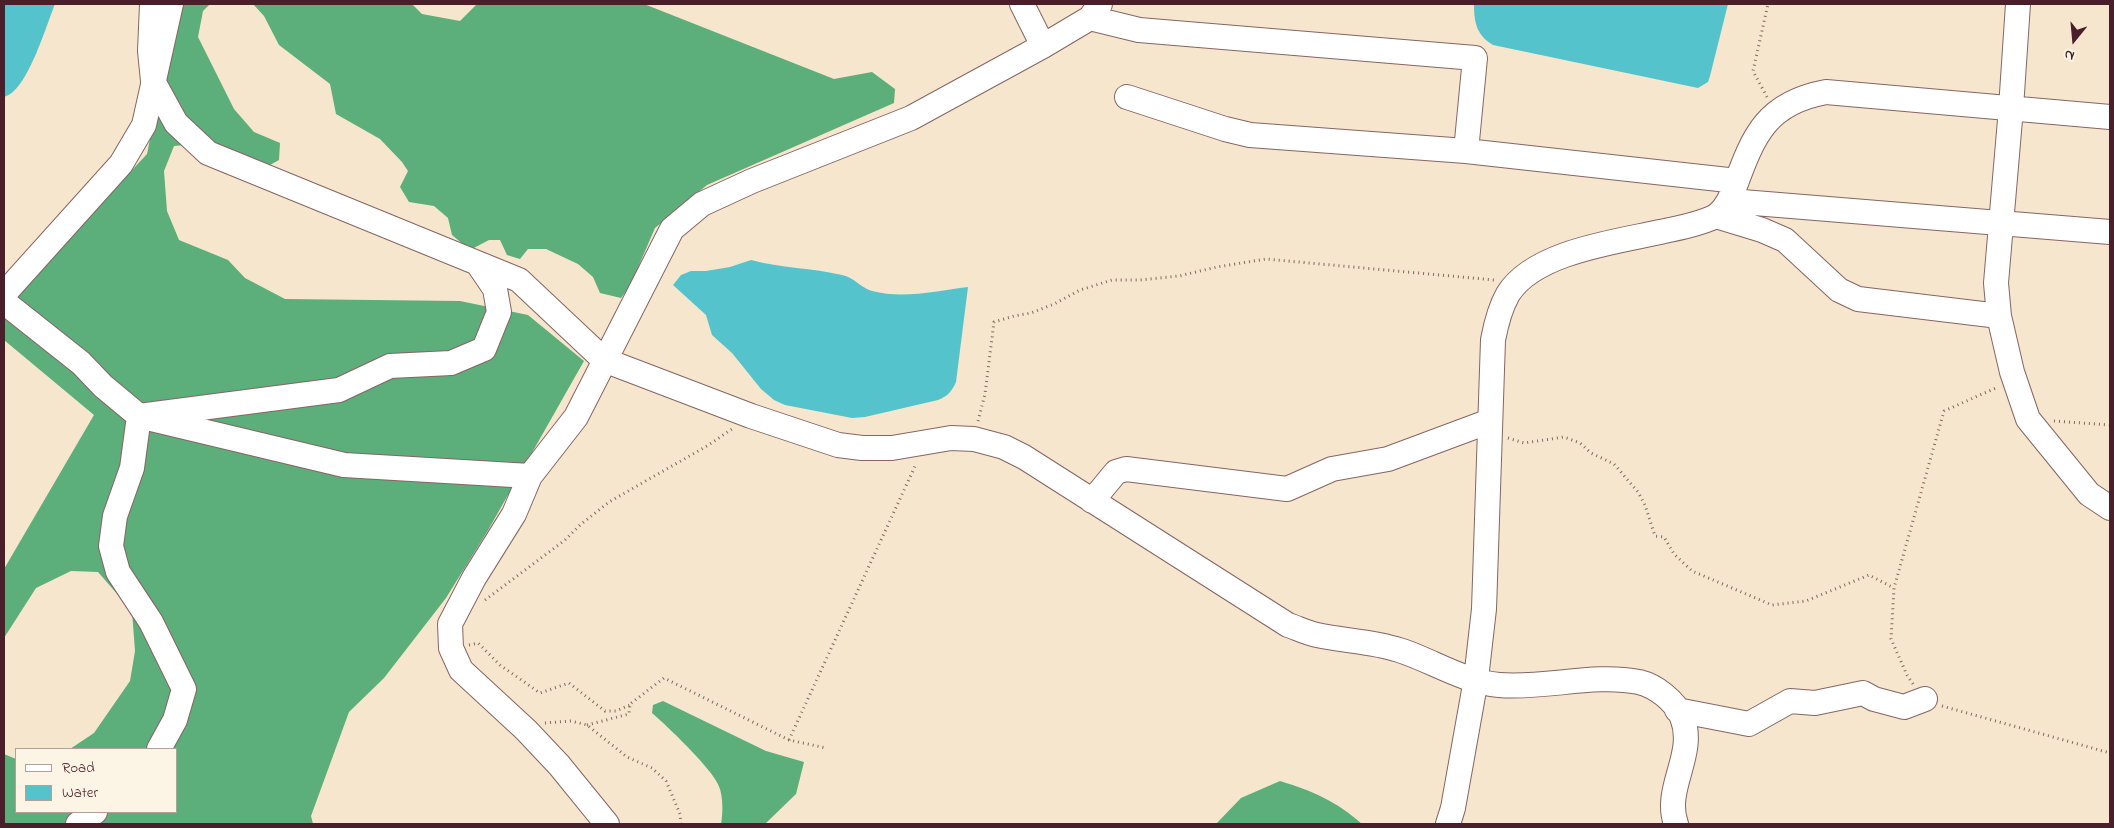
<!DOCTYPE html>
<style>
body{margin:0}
#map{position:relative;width:2114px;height:828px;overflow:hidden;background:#f6e6cd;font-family:"Indie Flower",sans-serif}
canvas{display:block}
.frame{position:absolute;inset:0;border:5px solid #4a1f2b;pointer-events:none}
.legend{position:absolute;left:15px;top:748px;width:162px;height:65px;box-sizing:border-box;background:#fcf5e5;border:1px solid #b59f9b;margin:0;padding:6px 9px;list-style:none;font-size:15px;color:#4a1f2b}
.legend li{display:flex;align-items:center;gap:10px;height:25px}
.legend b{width:25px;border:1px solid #b59f9b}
.north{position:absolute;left:2049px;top:15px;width:50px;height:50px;-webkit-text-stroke:4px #fcf5e5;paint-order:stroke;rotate:197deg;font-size:14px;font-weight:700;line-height:20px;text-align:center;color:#4a1f2b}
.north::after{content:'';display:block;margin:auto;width:18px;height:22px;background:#4a1f2b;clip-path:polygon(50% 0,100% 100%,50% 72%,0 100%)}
</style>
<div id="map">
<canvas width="2114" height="828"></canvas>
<div class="frame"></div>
<ul class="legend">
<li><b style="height:6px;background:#fff"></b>Road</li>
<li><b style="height:14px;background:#55c3cb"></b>Water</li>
</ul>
<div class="north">N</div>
</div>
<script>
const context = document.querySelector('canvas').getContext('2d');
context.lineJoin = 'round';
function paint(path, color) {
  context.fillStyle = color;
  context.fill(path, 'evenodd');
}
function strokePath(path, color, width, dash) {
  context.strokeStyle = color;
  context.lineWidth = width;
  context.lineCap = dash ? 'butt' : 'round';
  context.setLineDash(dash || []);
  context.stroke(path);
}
paint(new Path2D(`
 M177 4H210L203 11 198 37 234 109 254 132 280 143 279 160 250 176 185 145 174 146 164 171 167 211 179 240 228 260 245 278 285 299 460 301 528 315 584 361 487 532 446 598 384 678 349 712 311 816 313 824H4V754L16 759V812H176V749H70L94 733 130 681 135 651 132 611 98 572 71 571 36 588 4 638V569L94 415 4 340V307L147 154Z
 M253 4H412L422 14 460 21 477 4H644L834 79 872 72 895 89 894 103 707 185 655 228 630 286 621 298 600 293 593 277 578 264 546 249H528L520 259 507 255 500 240H489L470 250 452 235 448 218 434 206 409 202 400 187 408 171 402 162 380 139 336 114 330 84 279 45 264 16Z
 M663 701 766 751 804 762 796 794 765 824H721C723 813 723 800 720 789 717 773 666 725 652 713L653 705Z
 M1280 781C1313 791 1336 801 1362 824H1216L1241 798Z`), '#5cae7a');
paint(new Path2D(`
 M4 4H55C46 26 27 92 4 97Z
 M1474 4H1728L1710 76 1708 82 1698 88 1493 45C1476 35 1474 21 1474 4Z
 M751 260C781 268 812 268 842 275 854 277 861 288 872 291 903 299 937 291 968 287L956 382C952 391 948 396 938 400L865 417 852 418 785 405 774 400 761 389 732 353 712 335 706 315 673 285 681 275 691 271H706L730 267Z`), '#55c3cb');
const minor = new Path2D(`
 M152 4 150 51 153 81 176 123 208 153 519 280 604 360 751 416 838 445 862 448H892L951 438 974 439 1004 447 1024 457 1288 625C1297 628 1307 633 1317 635 1344 641 1372 641 1399 650 1431 660 1464 682 1499 685 1545 689 1593 673 1639 682 1656 686 1675 701 1682 717 1697 754 1663 788 1676 824
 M1022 4 1043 46
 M2018 4 2011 108 1996 283 1999 316 2012 372 2028 419 2089 494 2110 508
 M1090 18 1139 30 1475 58 1466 151
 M1127 97 1225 129 1250 135 1466 151 1737 181
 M1730 201 2110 232
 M1716 216 1762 230 1785 240 1839 290 1858 299 1999 316
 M4 294 121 164 144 125 171 4
 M4 302 81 363 103 386 139 416 344 465 530 476
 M1092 501 1116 472 1126 469 1287 489 1332 469 1388 459 1490 421
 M1677 710 1749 724 1790 701 1815 703 1863 693 1874 699 1904 707 1925 699
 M159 749 175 720 184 689 151 622 118 572 111 546 115 516 132 468 139 416 339 390 390 366 451 363 484 349 499 312 495 289 478 264
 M78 824 95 812
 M607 824 559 765 526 730 461 670 451 648 450 624 474 578 514 514 530 476 576 417 672 229 702 204 752 181 911 118 1043 46 1090 18 1100 4
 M1448 824 1453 808 1476 679 1484 609 1493 340C1496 324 1500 308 1508 294 1534 252 1615 242 1660 232 1678 228 1697 225 1714 217 1725 211 1731 197 1735 186 1754 134 1767 103 1826 92L2110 117`);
strokePath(minor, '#866564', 26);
strokePath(new Path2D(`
 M1767 97 1753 71 1768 4
 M978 421 985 394 994 322 1014 316 1031 313 1054 304 1080 290 1112 280H1140L1179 276 1217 267 1266 259 1494 280
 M2054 421 2110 425
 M1508 438 1524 443 1564 437 1580 443 1591 453 1614 464 1638 492 1645 505 1655 536 1664 537 1674 554 1692 571 1772 605 1806 601 1869 575 1894 588
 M485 600 565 540 580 525 609 502 707 446 732 429
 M469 645 478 643 500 665 540 693 569 683 605 711H616L630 705
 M1913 684 1907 675 1891 639 1894 588 1944 411 1998 387
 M1942 706 2110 753
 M545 723 571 721 587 725 627 757 652 768 666 781 680 814 681 824
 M587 725 629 714 630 704 664 678 789 740 826 748
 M789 740 916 464`), '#866564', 3, [1, 4]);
strokePath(minor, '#fff', 24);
</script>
